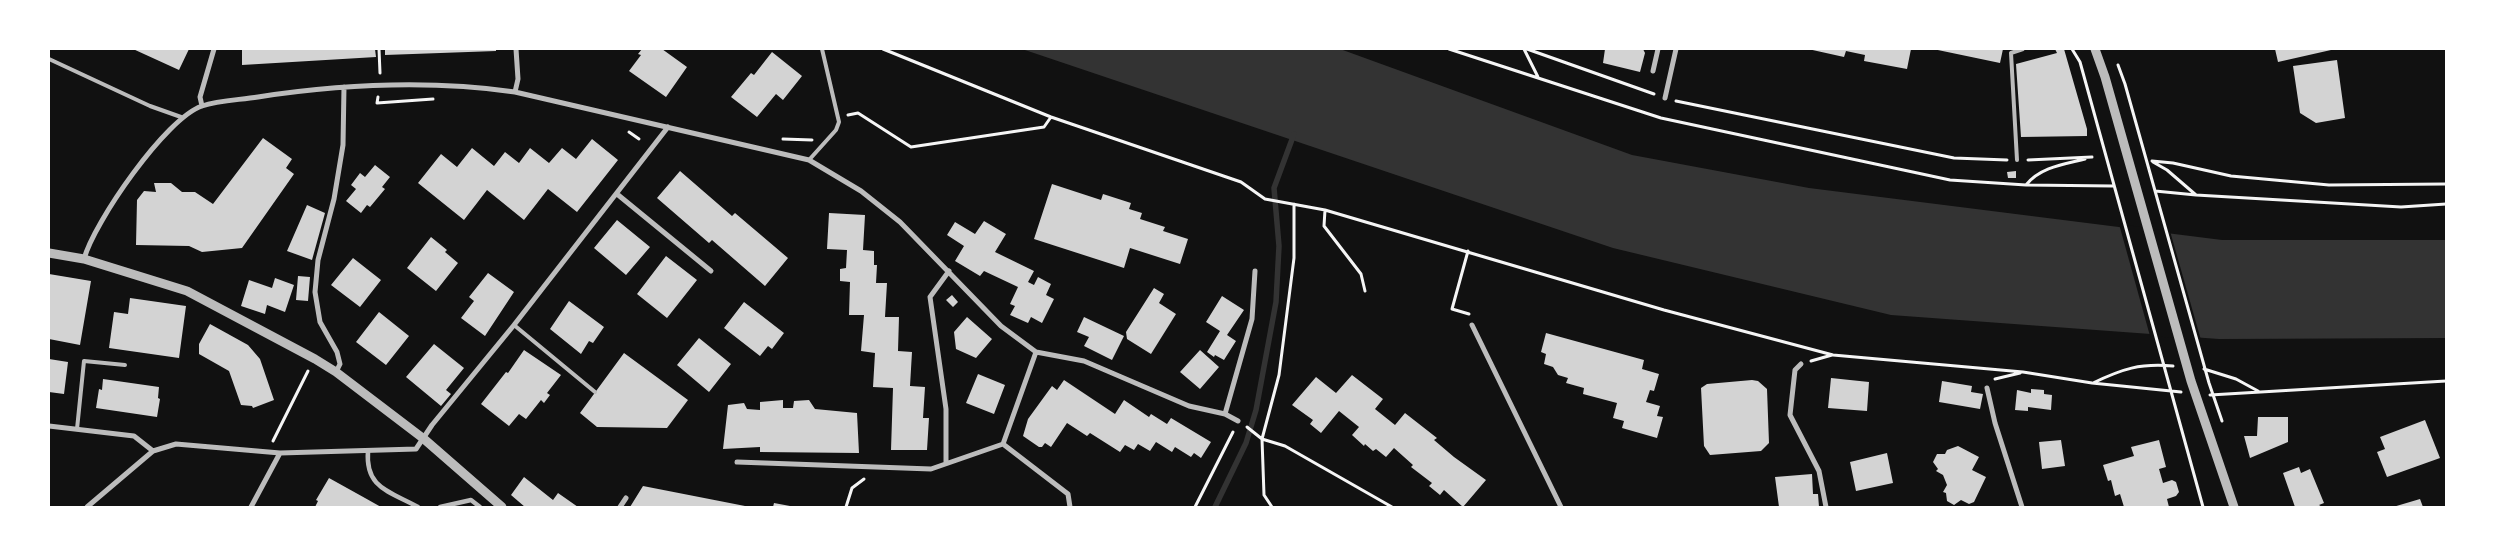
<!DOCTYPE html>
<style>
body{margin:0}
#map{position:relative;width:2495px;height:556px;overflow:hidden;background:#111;font-family:Montserrat,sans-serif}
canvas{display:block}
.frame{position:absolute;inset:0;border:50px solid #fff;pointer-events:none}
</style>
<div id="map">
<canvas width="2495" height="556"></canvas>
<div class="frame"></div>
</div>
<script>
const context = document.querySelector('canvas').getContext('2d');
context.lineJoin = 'round';
function paint(path, color) {
  context.fillStyle = color;
  context.fill(path, 'evenodd');
}
function strokePath(path, color, width, dash) {
  context.strokeStyle = color;
  context.lineWidth = width;
  context.lineCap = dash ? 'butt' : 'round';
  context.setLineDash(dash || []);
  context.stroke(path);
}
paint(new Path2D(`
 M1022 49H1340L1632 155 1809 188 2222 240H2446V338L2219 339 1891 315 1613 248Z`), '#333');
paint(new Path2D(`
 M2119 224 2170 231 2201 340 2150 336Z`), '#111');
strokePath(new Path2D(`
 M1215 507 1246 443 1256 410 1276 302 1279 246 1274 188 1294 134`), '#333', 5.5);
paint(new Path2D(`
 M133 49H189L179 70Z
 M242 49H375L376 57 242 65Z
 M385 49H496V51L385 55Z
 M642 49H662L687 67 666 97 629 71 641 55 638 54Z
 M1605 49H1643L1645 53 1640 72 1603 63Z
 M1808 49H1911L1907 69 1864 61 1865 55 1846 51 1844 57Z
 M1933 49H2003L2000 63Z
 M2055 49H2064L2087 129V136L2021 137 2016 64 2057 53Z
 M2275 49H2331V50L2278 62Z
 M772 52 802 76 783 100 776 94 757 117 731 97 751 73 754 75Z
 M2337 60 2345 118 2316 123 2300 113 2293 66Z
 M263 138 292 159 286 168 294 174 242 248 202 252 189 246 136 245 137 200 144 191 156 192 154 183H171L182 192H195L213 204Z
 M592 139 618 160 577 212 548 189 524 220 487 190 464 220 418 183 441 154 457 167 472 148 494 166 505 152 519 163 530 148 549 163 562 148 576 159Z
 M375 165 390 177 382 187 385 189 370 207 367 205 361 213 346 201 356 189 351 185 360 173 365 177Z
 M680 171 732 216 735 213 788 258 765 286 712 240 709 243 657 198Z
 M2016 171V178H2008L2007 172Z
 M1052 184 1101 200 1103 194 1131 203 1129 209 1142 213 1140 219 1165 227 1163 231 1188 239 1180 264 1130 248 1124 268 1034 239Z
 M307 205 325 213 312 260 287 251Z
 M829 213 865 215 863 250 874 251V265H877L876 283H887L885 317H899L898 351 912 352 910 386 925 387 923 418H929L927 450H891L893 388 873 387 875 353 861 351 864 315H849L850 282 840 281V269L846 268 847 250 827 249Z
 M617 220 650 247 626 275 594 248Z
 M984 221 1006 234 995 252 1034 271 1028 282 1034 285 1038 277 1051 284 1046 295 1054 299 1042 323 1031 317 1028 323 1010 315 1015 306 1010 304 1018 287 984 271 980 276 955 261 964 246 947 235 955 222 975 234Z
 M431 237 447 250 445 252 458 263 436 291 407 268Z
 M666 256 697 280 667 318 637 294Z
 M353 258 381 280 360 307 331 285Z
 M488 273 514 292 485 336 461 318 474 301 469 297Z
 M49 274 91 281 80 345 49 339Z
 M298 276 310 277 308 301 296 300Z
 M275 278 294 285 285 312 267 305 265 314 241 306 249 280 272 288Z
 M1154 288 1164 294 1159 303 1176 314 1151 354 1127 339 1126 332Z
 M952 295 958 302 953 307 946 300Z
 M1222 296 1244 310 1227 335 1236 341 1224 360 1215 355 1214 357 1207 352 1220 331 1206 322Z
 M130 298 186 306 179 358 109 348 114 312 128 314Z
 M569 301 604 327 593 343 589 341 581 354 550 329Z
 M744 302 784 333 772 349 768 346 760 356 724 328Z
 M379 312 409 336 386 365 356 342Z
 M967 317 992 339 976 358 956 349 954 332Z
 M1084 317 1124 336 1112 360 1084 346 1089 337 1077 332Z
 M210 324 248 345 260 359 274 400 253 408 252 406 241 405 229 371 199 354V344Z
 M1546 333 1644 360 1642 369 1659 374 1654 391 1650 390 1646 402 1660 406 1657 416 1663 417 1657 438 1622 428 1624 421 1613 418 1617 403 1583 394 1584 388 1566 383 1568 378 1558 375 1553 367 1544 364 1546 354 1541 352Z
 M699 338 731 364 709 392 677 365Z
 M434 344 464 368 446 390 451 394 441 406 406 377Z
 M524 350 561 375 547 393 550 395 544 403 541 400 526 419 519 414 509 426 481 404 506 372 508 373Z
 M1200 350 1219 367 1200 389 1180 372Z
 M624 353 688 400 667 428 597 427 580 413Z
 M49 359 68 362 64 394 49 392Z
 M978 374 1005 385 994 414 966 403Z
 M1352 375 1383 399 1375 409 1395 425 1405 413 1437 438 1434 440 1454 457 1486 480 1463 507 1444 490 1440 495 1429 486 1432 483 1411 467 1413 465 1394 448 1386 457 1376 449 1373 451 1365 444 1364 446 1352 435 1359 427 1339 411 1321 433 1310 424 1313 420 1292 405 1316 377 1336 393Z
 M1831 378 1869 382 1867 411 1828 408Z
 M103 379 159 387 158 398 160 399 157 417 96 408 99 389 102 390Z
 M1064 380 1115 414 1124 400 1149 417 1151 414 1167 424 1171 418 1211 442 1201 458 1194 453 1191 457 1175 447 1172 452 1156 442 1150 451 1138 444 1134 450 1125 445 1120 452 1090 433 1087 436 1067 423 1051 447 1045 443 1042 447H1039L1023 436 1028 419 1052 386 1057 390Z
 M1752 380 1758 381 1767 389 1769 443 1761 451 1710 455 1704 446 1701 388 1707 384Z
 M1942 381 1972 386 1971 392 1983 394 1980 409 1939 402Z
 M2031 389 2044 390V394L2052 395 2051 410 2028 407V411L2015 410 2017 390 2031 393Z
 M783 400V408H793L794 401 809 400 815 409 857 413 859 453 760 452V447L723 449 728 405 744 403 747 409 760 410V402Z
 M2258 417H2288V442L2250 458 2244 436H2257Z
 M2425 420 2440 458 2387 477 2377 452 2385 449 2380 437Z
 M2061 440 2065 466 2042 469 2039 442Z
 M2159 440 2166 467 2159 469 2163 483 2172 480 2176 482 2179 492 2176 496 2167 499 2169 507H2124L2120 494 2115 496 2111 480 2108 481 2103 465 2134 456 2131 447Z
 M1958 446 1979 457 1972 470 1986 477 1974 502 1969 504 1961 500 1954 505 1947 501 1946 493 1943 492 1947 485 1943 475 1936 471 1938 469 1933 462 1937 454H1945L1947 450Z
 M1887 453 1893 483 1856 491 1850 462Z
 M2299 467 2301 473 2310 469 2324 503 2319 505 2322 507H2295L2283 473Z
 M1812 474 1813 494H1818L1819 507H1779L1775 477Z
 M524 477 553 500 558 493 578 507H525L511 495Z
 M329 478 365 498 381 507H315L318 501 316 500Z
 M643 486 745 506V507H630Z
 M2420 499 2423 507H2393Z
 M774 503 790 506V507H773Z`), '#d3d3d3');
strokePath(new Path2D(`
 M379 49 380 73
 M883 49 1051 117 1241 182 1265 199 1325 210 1664 310 1833 355 2023 372 2092 383 2181 392
 M1449 49 1661 118 1950 180 2026 185 2113 186
 M1524 49 1538 77
 M1527 49 1654 94
 M2072 49 2080 62 2203 507
 M2118 65 2125 84 2209 383 2222 421
 M378 97 377 103 433 99
 M1676 101 1954 158 2007 160
 M848 115 858 113 911 147 1044 127 1051 117
 M629 132 639 139
 M783 139 812 140
 M2028 160 2092 157
 M2152 161 2173 163 2231 176 2329 185 2446 184
 M2153 162 2167 170 2196 195
 M2026 185C2040 167 2065 164 2085 159
 M2155 191 2196 195 2401 207 2446 204
 M1294 204V258L1279 375 1262 439 1285 446 1392 507
 M1325 210 1324 226 1361 274 1365 291
 M1468 251 1452 309 1469 314
 M1811 361 1832 355
 M2204 369 2236 379 2258 391
 M1995 379 2020 373
 M2093 383C2122 369 2140 363 2173 366
 M2210 395 2446 381
 M1247 427 1262 439 1264 495 1272 507
 M273 441 308 371
 M846 507 852 488 864 479
 M1195 507 1233 432`), '#f5f5f5', 3);
strokePath(new Path2D(`
 M49 59 150 106 181 117
 M809 160 836 130 839 122 822 49
 M2017 160 2011 53 2023 49
 M514 325 595 392
 M77 429 84 361 125 365`), '#bcbcbc', 4);
strokePath(new Path2D(`
 M368 451C365 488 389 491 418 507
 M440 507 471 500 480 507`), '#bcbcbc', 4.5);
strokePath(new Path2D(`
 M1653 71 1658 49
 M515 92 518 79 516 49
 M1665 98 1676 49
 M202 106 200 97 214 49
 M617 194 711 271
 M84 259C94 222 166 118 202 106 219 100 240 100 258 97 343 84 430 80 515 92L809 160 861 191 900 222 1001 326 1036 352 1084 361 1189 406 1225 414 1238 421
 M1472 325 1561 507
 M1801 364 1795 370 1790 415 1819 471 1826 507
 M336 372 340 364 337 352 320 322 315 292 318 260 334 199 343 145 344 87
 M1987 388 1995 423 2022 507
 M1225 414 1252 319 1255 271
 M49 426 134 436 153 451
 M1003 444 1068 494 1070 507
 M737 462 931 469 1003 444 1036 352
 M946 463V409L930 297 949 271
 M87 507 153 451 176 444 280 453 416 449 432 425 514 325 668 127
 M251 507 280 453
 M620 507 626 498`), '#bcbcbc', 5);
strokePath(new Path2D(`
 M2095 49 2105 77 2191 381 2234 507
 M49 253 84 259 187 291 315 359 336 372 424 439 502 507`), '#bcbcbc', 9);
</script>
